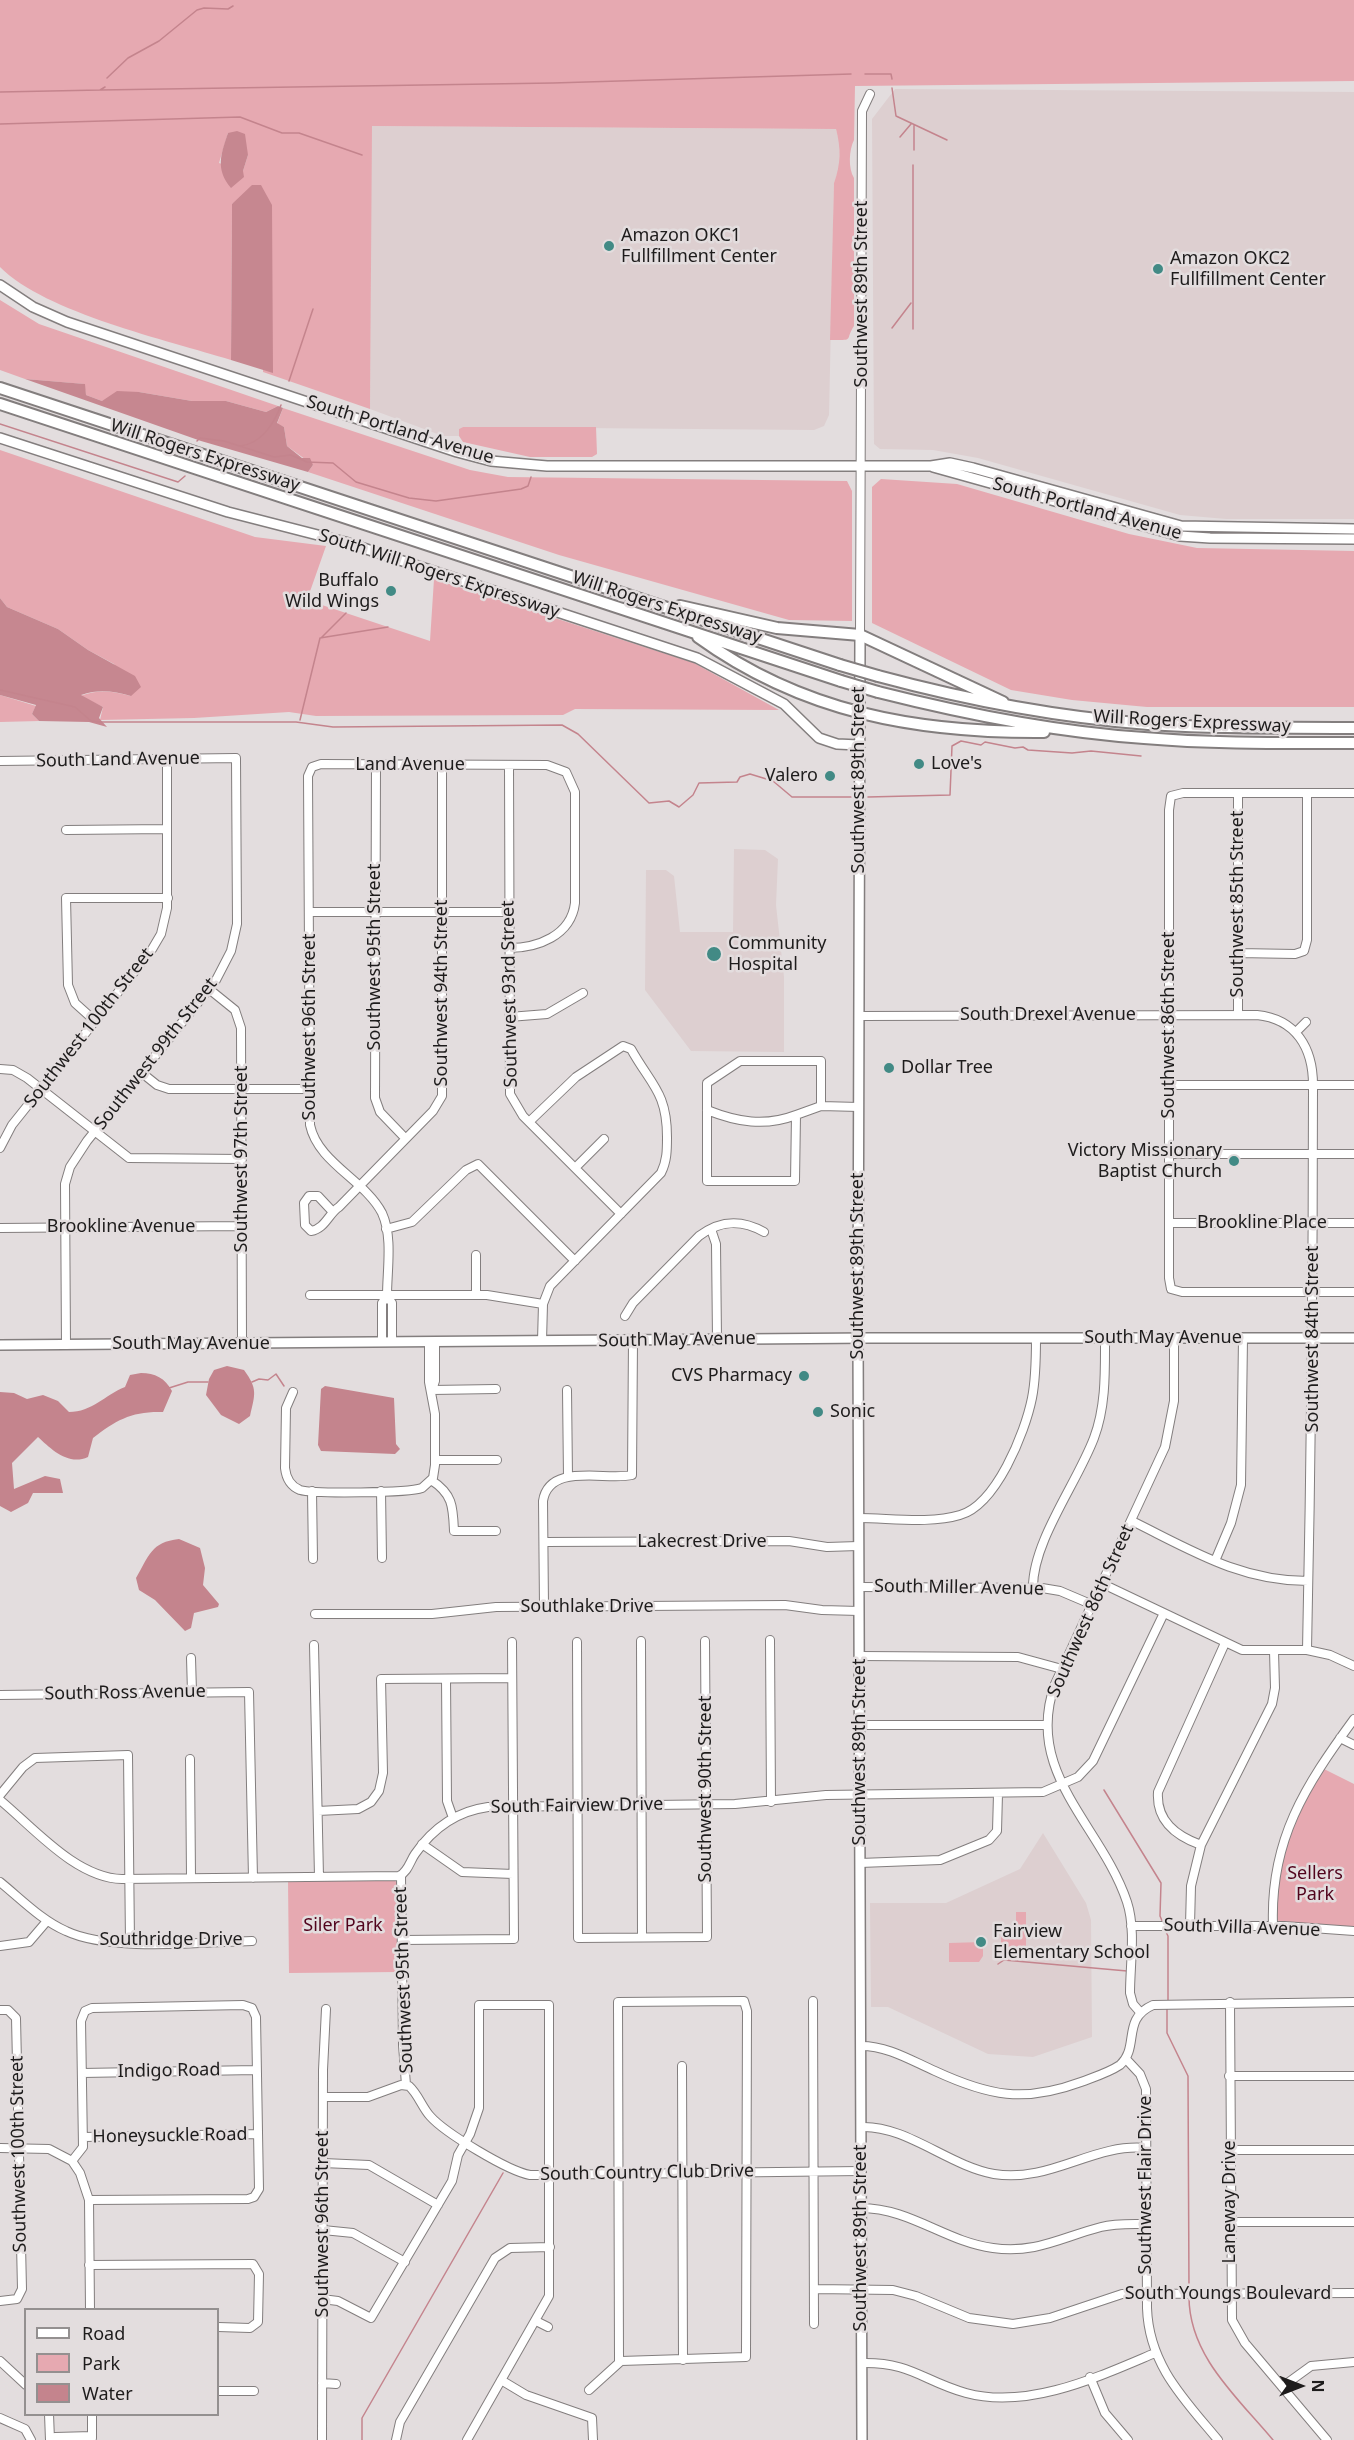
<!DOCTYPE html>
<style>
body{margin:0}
#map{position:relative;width:1354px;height:2440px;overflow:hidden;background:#e3ddde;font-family:"Noto Sans",sans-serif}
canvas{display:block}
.legend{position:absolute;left:24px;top:2308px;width:195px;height:108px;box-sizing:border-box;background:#e3ddde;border:2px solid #949090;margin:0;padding:8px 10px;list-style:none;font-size:18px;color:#1e1c1c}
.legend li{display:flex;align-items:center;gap:12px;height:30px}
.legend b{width:30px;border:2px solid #949090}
.north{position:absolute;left:1270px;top:2356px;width:60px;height:60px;-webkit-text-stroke:4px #e3ddde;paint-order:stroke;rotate:90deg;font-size:16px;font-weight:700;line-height:24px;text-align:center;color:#1e1c1c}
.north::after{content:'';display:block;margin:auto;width:21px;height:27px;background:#1e1c1c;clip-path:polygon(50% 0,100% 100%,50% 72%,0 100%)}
</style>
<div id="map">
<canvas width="1354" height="2440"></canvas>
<ul class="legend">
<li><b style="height:8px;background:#fff"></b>Road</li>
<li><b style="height:16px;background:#e6a9b1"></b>Park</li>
<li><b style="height:16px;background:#c4848d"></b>Water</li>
</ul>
<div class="north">N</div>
</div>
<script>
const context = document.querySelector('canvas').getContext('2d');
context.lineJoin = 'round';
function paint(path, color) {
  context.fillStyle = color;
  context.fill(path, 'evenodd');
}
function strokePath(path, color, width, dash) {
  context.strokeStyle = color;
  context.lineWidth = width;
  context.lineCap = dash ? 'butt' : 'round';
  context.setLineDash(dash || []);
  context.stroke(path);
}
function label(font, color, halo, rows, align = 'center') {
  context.font = font + ' "Noto Sans",sans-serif';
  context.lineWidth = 5;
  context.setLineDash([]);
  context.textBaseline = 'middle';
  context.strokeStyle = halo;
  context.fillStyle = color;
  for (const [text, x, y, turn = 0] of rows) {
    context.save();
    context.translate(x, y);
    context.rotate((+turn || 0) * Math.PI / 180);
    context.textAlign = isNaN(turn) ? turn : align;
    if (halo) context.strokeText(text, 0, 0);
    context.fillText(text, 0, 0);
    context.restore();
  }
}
paint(new Path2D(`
 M895 89 1354 92V519H1226L1180 515 978 458 933 450 880 449 874 444 872 119Z
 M371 126 836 129 840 144 839 169 834 183 829 415 824 426 814 430 463 427 459 429V436H443L370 409Z
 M734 849 765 850 778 859 776 905 784 977V1052L691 1051 645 990 646 870H666L674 876 680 932H733Z
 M1043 1833 1086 1903 1091 1920 1092 2037 1033 2057 988 2054 888 2007H871L870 1903H946L1020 1869Z`), '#ddcfd0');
paint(new Path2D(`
 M0 0H1354V81L855 86 854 140C849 150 848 168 854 178V326C844 341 856 340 830 340L834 183C841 164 841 148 836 129L372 126 370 409 263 372 264 191 232 204 231 360C167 340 46 313 0 267ZM228 133 248 155 243 171 219 163Z
 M0 300 39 324 278 406 266 412 226 401H192L139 392 102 401 86 395 84 384 25 379 0 370Z
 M283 408 470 470 508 477 847 481 852 491V621L789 620 559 555 308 472 313 465 287 446 284 427 277 424Z
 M463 427H596L597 454 592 457H530L463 442 459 436V429Z
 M0 450 255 537 326 546 307 600 430 641 434 579 694 663 779 710 575 709 563 715 316 716 289 712 194 718 100 720 103 707 80 696C99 689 112 691 131 696L114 664 88 650 58 629 7 607 0 598Z
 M881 479 957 484 1129 534 1197 548 1354 551V707H1147L1072 700 1011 690 872 623V487Z
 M0 695 36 706 32 714 39 721 0 722Z
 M1322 1768 1354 1784V1928L1280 1922 1276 1919C1275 1857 1294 1822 1322 1768Z
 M391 1879 397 1882 398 1886V1972L289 1973 288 1881Z
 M1016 1912H1026V1952H1001V1926H1016Z
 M983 1942V1956L979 1962H949V1943Z`), '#e6a9b1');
paint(new Path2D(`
 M237 131 245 134 248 155 243 171 244 177 231 188C215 169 221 154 228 133Z
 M252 185H261L272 205 273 373 231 360 232 204Z
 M25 379 85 384 86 395 102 401 117 391 139 392 192 401H226L266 412 278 406 283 408 277 423 284 427 287 446 302 458H310L313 465 308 472 201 441Z
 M0 598 7 607 58 629 88 650 135 676 141 687 131 696C113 691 99 689 81 695L103 707 99 718 107 727 89 722 39 721 32 714 36 705 0 695Z`), '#c68790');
paint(new Path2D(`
 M227 1366 244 1370C258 1389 255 1394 250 1416L239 1424 221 1415 206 1395 209 1379 214 1370Z
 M141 1373C155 1373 165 1378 172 1391L163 1412C132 1411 116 1420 93 1438L88 1457C68 1466 51 1449 38 1437L12 1463 14 1489 45 1476 60 1479 63 1493H33L28 1503 11 1512 0 1506V1392L14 1393 27 1399 43 1395 58 1401 69 1412C92 1412 105 1395 125 1387L130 1375Z
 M325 1386 394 1398 396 1444 400 1449 395 1454 321 1451 318 1445 321 1389Z
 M179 1539 200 1548 205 1568 203 1585 219 1604 218 1607 194 1613 191 1628 185 1631 155 1600 139 1590 136 1578C149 1556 151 1542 179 1539Z`), '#c4848d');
strokePath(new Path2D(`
 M865 74H891L892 79
 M107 78 128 58 159 41 197 10 204 8 228 9 233 6
 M892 88 896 116 947 140
 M100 90 553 83 851 74
 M0 92 100 90 105 87
 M0 124 240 117 282 133H299L362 155
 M900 137 911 124
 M914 150V125
 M892 328 911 303
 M913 329V165
 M289 381 313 309
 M0 424 178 482 185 476
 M197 441 200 438 224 441 274 457 291 455 307 462 333 463 356 482 409 498 436 501 521 489 528 486 531 477
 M240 446C261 444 274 424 281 405
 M321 638 346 613
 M0 690 75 707 91 721 101 722H296L333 727 562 725 578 734 649 803 669 801 679 807 693 795 699 783 737 782 740 777 750 774 773 781 792 797H851
 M300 720 320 638 388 627
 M868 797 950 795 952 746 961 741 981 745 985 742 1015 748 1023 747 1028 750 1072 753 1091 751 1141 756
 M252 1382 259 1379 268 1380 276 1374 284 1386
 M169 1388 188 1382H208
 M1104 1790 1161 1883 1160 1916 1163 1923
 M1165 1930 1168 1936V2003
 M998 1964 1004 1960 1127 1971
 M1167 2008V2033L1188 2076 1189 2292
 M1189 2297C1189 2356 1238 2398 1273 2440
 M362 2440V2418L503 2173`), '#c4848d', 1.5);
const minor = new Path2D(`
 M860 635 862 111 870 94
 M0 761 236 758 237 924 231 951 216 980 87 1141 70 1167 65 1184 66 1345
 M376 764 375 1098 380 1112 405 1138
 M509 765 510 1094 523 1116 621 1214
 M1238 793V1015
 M1354 793H1183L1171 796 1169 810V1278L1171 1289 1182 1292H1354
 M66 830 167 829
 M309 912H509
 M1238 953 1295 954 1304 951 1307 940V793
 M209 989 235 1010 241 1028 242 1343
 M859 1016 1257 1015C1296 1019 1313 1048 1313 1085 1313 1273 1311 1462 1307 1650
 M509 1017 547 1014 583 993
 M95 1021 75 1003 68 985 66 898H168
 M1296 1032 1306 1022
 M0 1069 13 1070 27 1078 129 1158 242 1159
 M142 1073 157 1085 169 1089H309
 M1169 1085H1354
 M821 1106V1061H740L707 1083V1181H795L796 1115 821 1106 859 1107
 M707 1110C737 1122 765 1127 796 1115
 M529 1122 576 1077 623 1046 631 1049C651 1085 667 1092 667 1137 667 1150 667 1161 661 1173L550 1286 543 1304 542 1341
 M0 1148 12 1125 151 951 161 934 167 908V760
 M1169 1154H1354
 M575 1168 604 1139
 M332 1211 318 1196H309L304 1203 305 1225 311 1231C325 1229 329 1213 339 1207L433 1111 442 1096V765
 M1169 1223H1354
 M0 1228 241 1226
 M386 1229 412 1222 466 1170 478 1164 575 1261
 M711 1229 716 1244 717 1339
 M476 1255V1295
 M310 1295H487L543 1304
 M387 1296 392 1303V1342
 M625 1316 633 1303 699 1236C720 1220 741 1219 764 1232
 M382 1342V1303L387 1296C387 1270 393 1237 382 1213 365 1180 318 1163 310 1125L308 776 312 767 321 764 547 765 566 772 575 792V903C571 936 537 948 509 948
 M432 1390 496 1389
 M432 1390 435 1381V1342
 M567 1390 568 1477
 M293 1392 286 1408 285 1468C286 1477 290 1486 300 1490 314 1494 408 1493 422 1488L433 1478 435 1465V1414L429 1382V1342
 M435 1460H497
 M431 1480C453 1494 453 1507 454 1531H496
 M312 1491 313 1559
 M381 1491 382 1558
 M859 1518C889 1518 931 1524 960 1515 996 1505 1025 1433 1032 1398 1036 1378 1036 1358 1036 1338
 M1132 1521C1191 1550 1240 1581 1308 1581
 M544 1542 789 1541 827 1547 858 1546
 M1215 1561 1231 1523 1241 1485 1243 1338
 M1103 1584 1242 1650H1307L1330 1655 1354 1666
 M859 1587 1042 1588 1060 1591 1093 1605
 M1033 1587C1033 1541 1077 1483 1094 1438 1106 1406 1105 1372 1105 1338
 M544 1607 543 1501C549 1462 606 1481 632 1475L633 1340
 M315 1614H432L496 1607 785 1605 822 1610 859 1611
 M770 1640 771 1802
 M641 1641 642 1937
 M577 1642 578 1938 707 1937 705 1641
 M314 1645 319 1877
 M859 1656 1018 1657 1062 1669
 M191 1658 192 1692
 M446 1679 447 1801 453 1818
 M0 1695 249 1692 253 1878
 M859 1725H1047
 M1340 1738 1354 1745
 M190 1759 191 1877
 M0 1795 23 1767 35 1758 128 1755 130 1943
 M0 1800C34 1828 76 1878 122 1879L399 1876C408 1872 410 1861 415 1854 433 1828 458 1811 488 1807L735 1804 826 1795 1043 1792 1078 1777 1093 1761 1164 1613
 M318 1811 358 1809 371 1802 379 1791 383 1773 381 1679 512 1678
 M422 1844 462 1872 513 1874
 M1201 1845C1176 1836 1156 1821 1158 1792L1225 1643
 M860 1863 940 1860 989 1840 997 1831 998 1794
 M401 1875 403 2045 406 2085
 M0 1882C21 1899 41 1920 66 1931 110 1952 202 1942 252 1941
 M1190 1925 1191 1886 1201 1845 1272 1704 1275 1688 1274 1651
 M1273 1925C1270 1840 1305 1786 1354 1719
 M1131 1926H1284L1354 1931
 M402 1940 514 1939 512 1642
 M0 1946 29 1942 47 1921
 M813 2001 814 2324
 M1230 2002 1232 2320 1245 2343 1327 2440
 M0 2010H8L16 2018 22 2289 17 2299 0 2301
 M1140 2012 1133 2004 1130 1993C1130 1965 1136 1929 1127 1902 1102 1826 1023 1773 1055 1684L1165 1447 1174 1401V1338
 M861 2046C888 2046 910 2060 935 2071 989 2096 1024 2103 1081 2082 1094 2077 1108 2073 1120 2065 1140 2047 1121 2019 1153 2005L1354 2002
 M1126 2059 1140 2074 1146 2089 1147 2308C1149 2365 1184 2399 1218 2440
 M682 2066 683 2360
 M82 2073 256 2070
 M1229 2076H1354
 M323 2097H368L401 2085 409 2086C418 2094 422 2107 430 2116 445 2133 508 2171 530 2175L861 2171
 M861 2127C906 2125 949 2166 994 2174 1051 2183 1093 2143 1146 2148
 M83 2137 257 2134
 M0 2148 49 2149 72 2161 80 2173 89 2200 90 2310
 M1230 2150H1354
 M72 2161 83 2147 81 2021 85 2011 92 2008 243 2005 252 2008 256 2017 259 2189 254 2197 248 2199 89 2200
 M323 2163 369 2165 438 2205
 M861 2208C910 2208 946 2242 993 2248 1036 2254 1062 2237 1101 2227 1116 2223 1132 2224 1147 2224
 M1230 2222H1354
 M323 2230 353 2233 405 2262
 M89 2265 253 2264 259 2274 258 2322 250 2328 218 2327
 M814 2289 893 2290 916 2296 969 2318 1013 2324 1050 2318 1122 2294 1354 2293
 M322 2299 338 2301 371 2318 452 2181 458 2155 470 2134 479 2108V2005H549V2296L467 2440
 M536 2321 548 2327
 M0 2361 26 2385
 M862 2363C911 2362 923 2381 966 2393 1028 2410 1098 2377 1155 2353
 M1090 2377 1105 2413 1128 2440
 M501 2380 526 2395 592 2418 593 2440
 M322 2383 336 2384
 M1282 2387 1311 2366 1354 2362
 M589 2390 621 2361 746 2357 747 2011 744 2001 618 2002 619 2361
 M218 2391H254
 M49 2414 50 2440
 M92 2414V2438
 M0 2418 25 2429 31 2440
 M51 2440 55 2437 92 2436
 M322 2440 323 2070 326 2009
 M396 2440 400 2422 495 2258 510 2248 550 2247`);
const major = new Path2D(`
 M0 285 33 307 67 322 457 452 491 461 547 466H931L950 463 973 468 1181 526 1354 529
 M0 438 228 512 345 542 697 658 784 704 819 738 837 744 859 745
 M933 467 1180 536 1210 538 1354 539
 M860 635 858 1338 862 2440
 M0 1345 870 1338H1354`);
const highway = new Path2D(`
 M0 388 840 665
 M0 404 841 681
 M680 606 777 628 860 635 1003 702
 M698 637C803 713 918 733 1044 732
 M878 676C967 700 1056 717 1148 724 1217 729 1285 727 1354 728
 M878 692C965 714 1054 732 1144 738 1214 744 1284 743 1354 743`);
strokePath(minor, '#837e7e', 10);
strokePath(major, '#837e7e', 12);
strokePath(highway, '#837e7e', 14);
strokePath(minor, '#fff', 8);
strokePath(major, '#fff', 9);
strokePath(highway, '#fff', 10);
const highwayBridge = new Path2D(`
 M840 665 878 676
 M841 681 878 692`);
strokePath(highwayBridge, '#837e7e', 14, []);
strokePath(highwayBridge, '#fff', 10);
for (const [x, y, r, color] of [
 [609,246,6,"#428a85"],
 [1158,269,6,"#428a85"],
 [391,591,6,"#428a85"],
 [919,764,6,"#428a85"],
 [830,776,6,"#428a85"],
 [714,954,8,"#428a85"],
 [889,1068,6,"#428a85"],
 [1234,1161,6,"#428a85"],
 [804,1376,6,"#428a85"],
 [818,1412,6,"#428a85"],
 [981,1942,6,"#428a85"]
]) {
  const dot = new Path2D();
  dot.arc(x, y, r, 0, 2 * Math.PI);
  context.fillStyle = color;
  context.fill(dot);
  strokePath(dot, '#e3ddde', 2);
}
label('18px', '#1e1c1c', '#e3ddde', [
 ["Amazon OKC1",621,236],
 ["Fullfillment Center",621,257],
 ["Amazon OKC2",1170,259],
 ["Fullfillment Center",1170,280],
 ["Buffalo",379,581,"right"],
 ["Wild Wings",379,602,"right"],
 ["Love's",931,764],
 ["Valero",818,776,"right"],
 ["Community",728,944],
 ["Hospital",728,965],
 ["Dollar Tree",901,1068],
 ["Victory Missionary",1222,1151,"right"],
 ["Baptist Church",1222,1172,"right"],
 ["CVS Pharmacy",792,1376,"right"],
 ["Sonic",830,1412],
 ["Fairview",993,1932],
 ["Elementary School",993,1953]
], 'left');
label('18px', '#1e1c1c', '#e3ddde', [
 ["Southwest 89th Street",862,294,-90],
 ["South Portland Avenue",400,430,17],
 ["Will Rogers Expressway",205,456,18],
 ["South Portland Avenue",1087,509,15],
 ["South Will Rogers Expressway",439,574,18],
 ["Will Rogers Expressway",667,608,18],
 ["Will Rogers Expressway",1192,722,3],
 ["South Land Avenue",118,760,-1],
 ["Land Avenue",410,765],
 ["Southwest 89th Street",859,780,-90],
 ["Southwest 85th Street",1238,904,-90],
 ["Southwest 95th Street",375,957,-90],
 ["Southwest 94th Street",442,993,-90],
 ["Southwest 93rd Street",510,994,-91],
 ["South Drexel Avenue",1048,1015],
 ["Southwest 86th Street",1169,1025,-90],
 ["Southwest 96th Street",310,1027,-90],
 ["Southwest 100th Street",89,1028,-52],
 ["Southwest 99th Street",156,1054,-52],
 ["Southwest 97th Street",242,1159,-90],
 ["Brookline Place",1262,1223],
 ["Brookline Avenue",121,1227],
 ["Southwest 89th Street",858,1266,-90],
 ["South May Avenue",1163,1338],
 ["Southwest 84th Street",1313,1339,-90],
 ["South May Avenue",677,1340,-1],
 ["South May Avenue",191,1344],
 ["Lakecrest Drive",702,1542],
 ["South Miller Avenue",959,1588,1],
 ["Southlake Drive",587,1607],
 ["Southwest 86th Street",1091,1611,-66],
 ["South Ross Avenue",125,1693,-1],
 ["Southwest 89th Street",860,1752,-90],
 ["Southwest 90th Street",706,1789,-90],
 ["South Fairview Drive",577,1806,-1],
 ["South Villa Avenue",1242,1928,2],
 ["Southridge Drive",171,1940],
 ["Southwest 95th Street",404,1980,-92],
 ["Indigo Road",169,2071,-1],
 ["Honeysuckle Road",170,2136,-1],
 ["Southwest 100th Street",19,2154,-91],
 ["South Country Club Drive",647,2173,-1],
 ["Southwest Flair Drive",1146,2185,-90],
 ["Laneway Drive",1230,2202,-90],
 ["Southwest 96th Street",323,2224,-90],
 ["Southwest 89th Street",861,2238,-90],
 ["South Youngs Boulevard",1228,2294]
]);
label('18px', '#51031c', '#e3ddde', [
 ["Sellers",1315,1874],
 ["Park",1315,1895],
 ["Siler Park",343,1926]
]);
</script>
